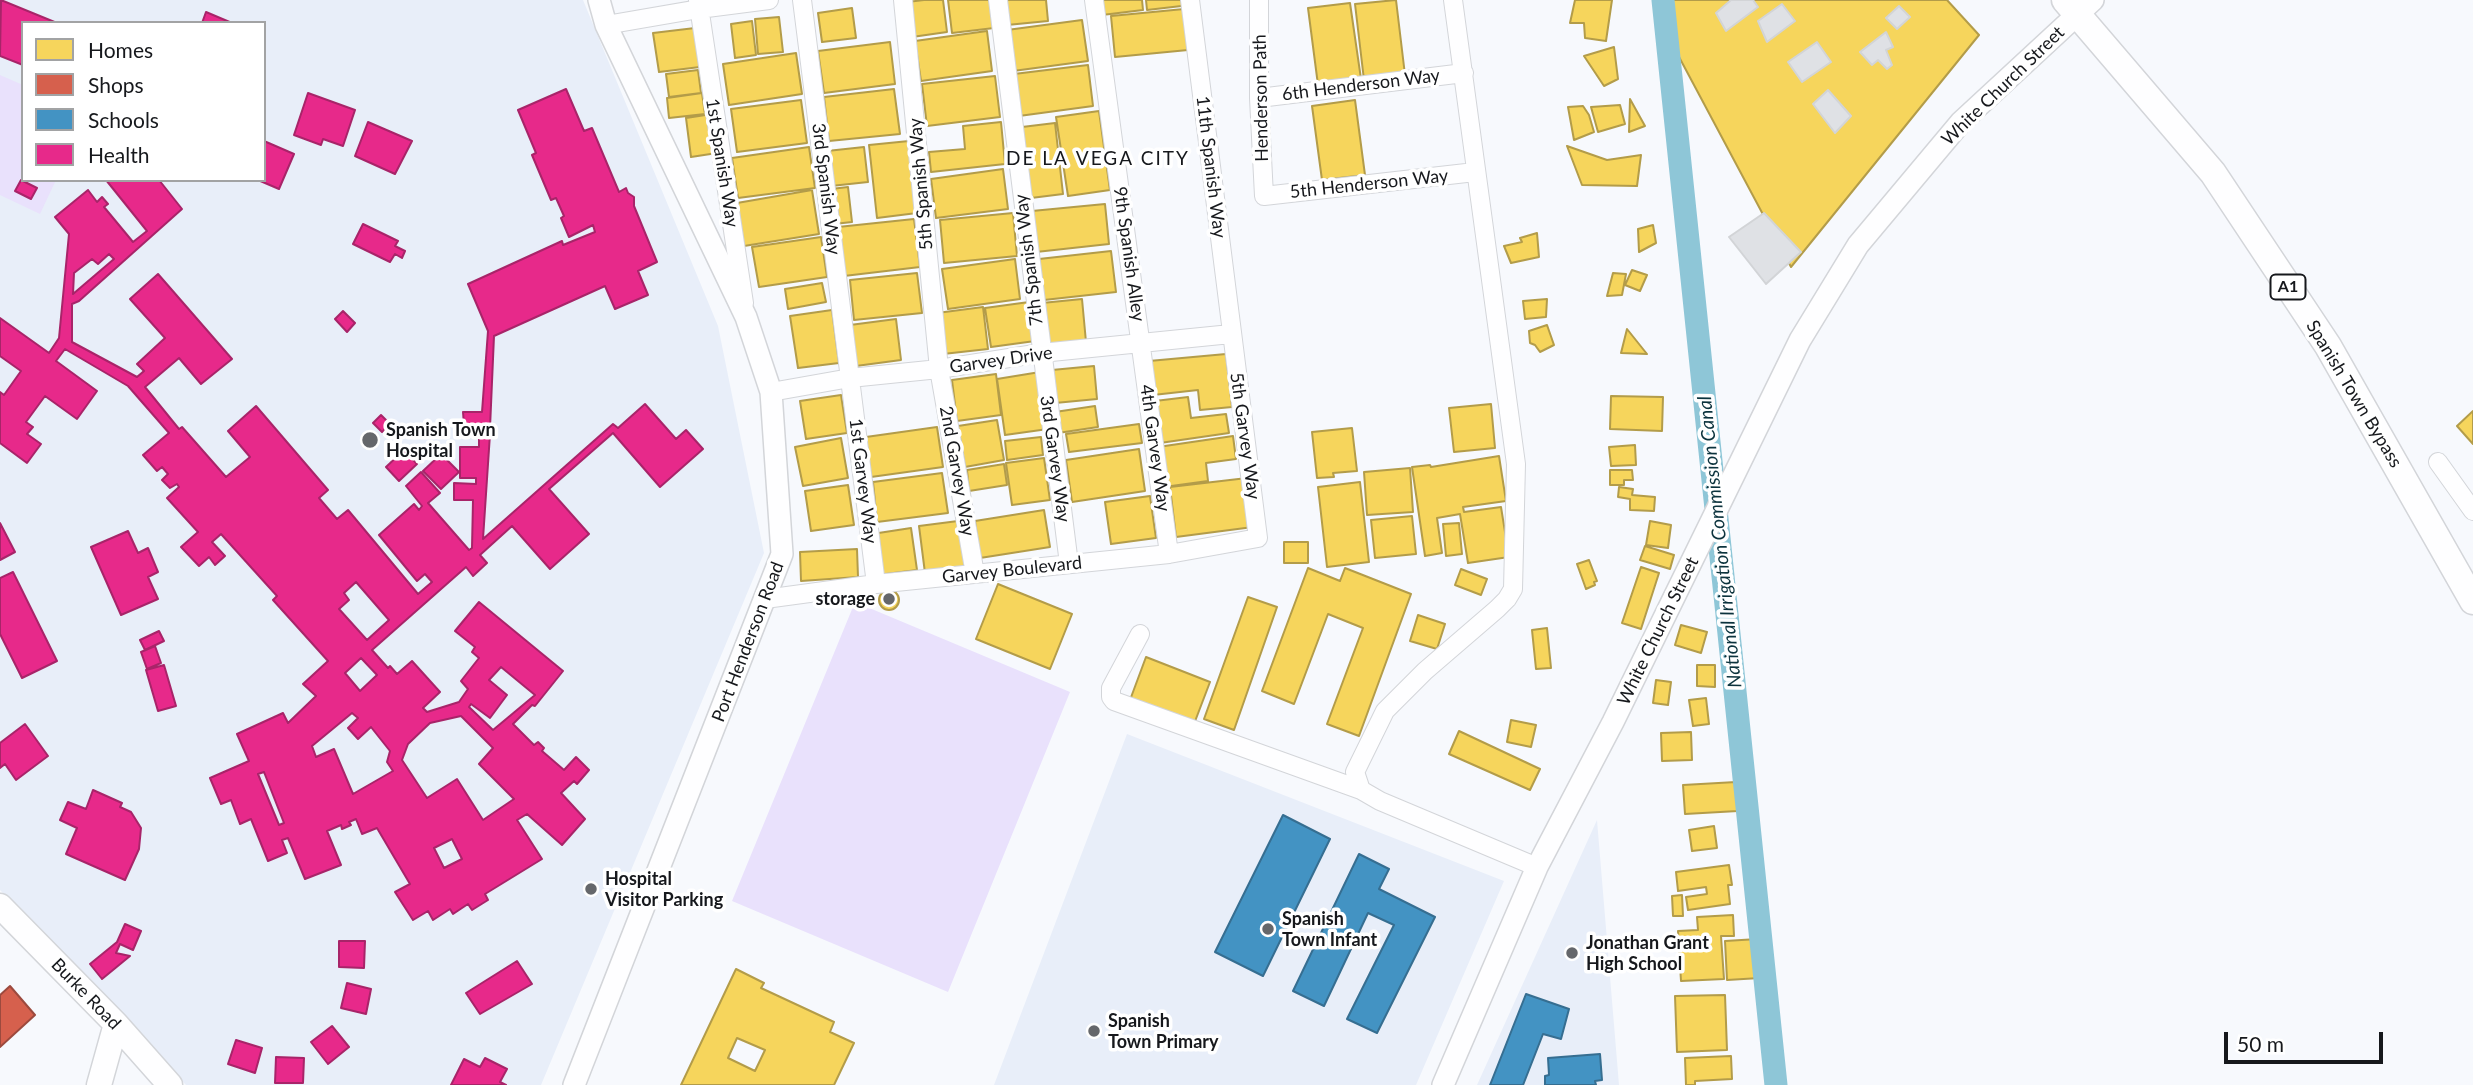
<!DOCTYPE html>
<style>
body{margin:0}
#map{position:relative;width:2473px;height:1085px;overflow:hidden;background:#f7f9fd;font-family:Lato,sans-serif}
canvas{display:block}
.legend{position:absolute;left:21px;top:21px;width:245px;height:161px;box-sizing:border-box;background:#fff;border:2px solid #a2a3a4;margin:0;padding:9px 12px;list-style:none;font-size:21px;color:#16181c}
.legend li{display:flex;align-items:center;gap:14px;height:35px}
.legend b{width:35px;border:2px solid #a2a3a4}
.scale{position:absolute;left:2224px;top:1032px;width:159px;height:32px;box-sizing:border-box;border:4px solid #16181c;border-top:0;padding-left:9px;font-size:21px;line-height:24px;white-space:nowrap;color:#16181c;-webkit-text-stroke:5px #fff;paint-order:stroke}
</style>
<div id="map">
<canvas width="2473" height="1085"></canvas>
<ul class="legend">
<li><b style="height:19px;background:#f6d55c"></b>Homes</li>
<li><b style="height:19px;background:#d6604d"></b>Shops</li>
<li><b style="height:19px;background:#4393c3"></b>Schools</li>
<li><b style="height:19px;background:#e7298a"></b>Health</li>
</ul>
<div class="scale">50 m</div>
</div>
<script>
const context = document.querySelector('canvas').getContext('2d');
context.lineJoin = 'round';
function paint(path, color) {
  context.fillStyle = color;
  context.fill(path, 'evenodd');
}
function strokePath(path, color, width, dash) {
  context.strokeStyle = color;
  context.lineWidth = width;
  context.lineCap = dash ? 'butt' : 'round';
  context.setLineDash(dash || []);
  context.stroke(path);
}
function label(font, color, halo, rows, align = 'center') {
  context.font = font + ' Lato,sans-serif';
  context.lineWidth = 7;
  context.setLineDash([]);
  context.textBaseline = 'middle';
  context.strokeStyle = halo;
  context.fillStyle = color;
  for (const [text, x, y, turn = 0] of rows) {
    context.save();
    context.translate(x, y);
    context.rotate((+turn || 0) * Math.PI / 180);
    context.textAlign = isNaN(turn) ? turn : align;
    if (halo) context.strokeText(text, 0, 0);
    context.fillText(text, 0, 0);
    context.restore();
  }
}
paint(new Path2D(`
 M0 0H583L718 326 764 553 541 1085H186L0 890ZM23 23H264V180H23Z
 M1127 734 1504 881 1416 1085H994Z
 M1597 820 1619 1085H1477Z`), '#e8eef9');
paint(new Path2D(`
 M0 75 23 85V180H56L40 214 0 195Z
 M855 602 1070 692 948 992 732 901Z`), '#e9e1fc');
const homes = new Path2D(`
 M924 0H943L947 32 912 37 907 2Z
 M948 0H990L994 28 952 33Z
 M1005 0H1046L1048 21 1007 25Z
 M1100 0H1142L1143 10 1102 15Z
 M1146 0H1189L1190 5 1147 10Z
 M1396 0 1405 75 1364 80 1355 4Z
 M1575 0H1612L1606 41 1585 38 1584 23H1570Z
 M1670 0H1947L1979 35 1791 267 1670 40Z
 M1350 3 1361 79 1318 85 1308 8Z
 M852 8 856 38 822 42 818 13Z
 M1184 9 1188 50 1115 57 1111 16Z
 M779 17 783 52 758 54 755 19Z
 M1082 20 1088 61 1013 71 1007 30Z
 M752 21 756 55 735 58 731 24Z
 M695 28 700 67 659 72 653 33Z
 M987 31 992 71 921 81 915 41Z
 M890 42 895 84 824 93 818 51Z
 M1614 47 1618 79 1604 86 1584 56Z
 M796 53 802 94 729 105 723 64Z
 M1088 65 1093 106 1019 116 1014 74Z
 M698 70 701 93 669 97 666 74Z
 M995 76 1000 117 927 126 922 84Z
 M894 89 900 134 829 141 824 97Z
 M702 93 705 114 669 118 667 98Z
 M1630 99 1645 126 1629 132Z
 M801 100 807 143 737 152 731 109Z
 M1355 100 1365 175 1322 180 1312 106Z
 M1620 105 1625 124 1598 132 1591 107Z
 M1583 106 1589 115 1594 132 1574 140 1568 107Z
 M1099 111 1110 190 1068 196 1056 117Z
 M712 114 717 153 691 157 686 118Z
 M1001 122 1005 164 931 172 929 152 965 149 963 126Z
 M1055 123 1063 194 1031 198 1022 127Z
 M909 141 917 213 877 218 869 145Z
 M1567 146 1607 160 1641 155 1637 186 1582 185Z
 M809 147 815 188 738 198 732 158Z
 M864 147 868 182 831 186 827 151Z
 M1003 169 1008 209 936 218 931 179Z
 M848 187 852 222 834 224 831 189Z
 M812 190 819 234 744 246 737 203Z
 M1105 204 1109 244 1036 252 1032 211Z
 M1013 213 1017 256 944 263 940 220Z
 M914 219 920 267 844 276 838 227Z
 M1653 225 1656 243 1639 252 1638 229Z
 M1537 233 1539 257 1511 263 1504 246 1522 242 1520 238Z
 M821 237 827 277 759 287 752 247Z
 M1111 251 1116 292 1044 300 1039 259Z
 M1015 259 1020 299 948 309 942 269Z
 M1632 270 1647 275 1640 291 1625 285Z
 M917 273 922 313 854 320 850 280Z
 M1613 273 1626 274 1622 295 1607 296Z
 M822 283 826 302 788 309 785 289Z
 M1082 299 1086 342 1045 346 1042 303Z
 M1547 299 1546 317 1525 319 1523 301Z
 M1029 302 1035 341 991 347 985 308Z
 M983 307 988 349 943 354 937 313Z
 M832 310 839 363 798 368 790 316Z
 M896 319 901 360 856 366 850 325Z
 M1547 325 1554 345 1540 352 1535 345 1530 343 1529 331Z
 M1627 329 1647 354 1621 353Z
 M1226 354 1232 407 1200 410 1198 390 1153 395 1149 361Z
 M1094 366 1097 399 1055 403 1052 370Z
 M1040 372 1048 429 1005 435 997 379Z
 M996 374 1001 415 957 421 952 380Z
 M841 395 847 433 806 439 800 401Z
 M1611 396 1663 397 1662 431 1610 429Z
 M1188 397 1191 418 1226 414 1229 433 1160 443 1155 401Z
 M1491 404 1495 448 1454 452 1449 408Z
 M1095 406 1098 427 1058 433 1055 412Z
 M2473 411V444L2457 426Z
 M997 420 1004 460 965 467 958 426Z
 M1139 424 1142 443 1069 452 1066 434Z
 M937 427 943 467 871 477 866 437Z
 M1352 428 1357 471 1333 473 1334 477 1317 478 1312 432Z
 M1233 436 1236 459 1206 463 1208 481 1164 487 1158 447Z
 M1041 437 1043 455 1007 460 1005 441Z
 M841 438 848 478 803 486 795 447Z
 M1635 445 1636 465 1611 466 1609 447Z
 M1139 449 1145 491 1072 502 1066 460Z
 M1499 456 1506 501 1463 507 1464 512 1501 507 1509 557 1468 563 1460 514 1437 518 1442 553 1425 556 1412 467 1430 465 1431 467Z
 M1044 458 1050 500 1012 505 1006 463Z
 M1004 464 1007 485 969 491 967 470Z
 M1410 468 1413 512 1367 515 1364 472Z
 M1610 470H1632L1633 480H1624V485H1610Z
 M942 473 948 513 877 522 873 482Z
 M1247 478 1253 527 1176 537 1170 487Z
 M1360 482 1369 562 1327 567 1318 487Z
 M848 485 854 525 811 531 805 491Z
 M1619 487 1633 489 1632 495 1655 497 1654 511 1630 510V499L1618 497Z
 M1150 496 1156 538 1111 544 1105 502Z
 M1044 510 1050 547 980 558 975 521Z
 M1412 516 1416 554 1375 558 1371 520Z
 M958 521 965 567 925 573 919 526Z
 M1650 521 1671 525 1668 548 1646 545Z
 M1459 523 1462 554 1446 556 1443 524Z
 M911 528 917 570 878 575 872 534Z
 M1284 542H1308V563H1284Z
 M1645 546 1674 555 1670 569 1640 560Z
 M857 549 858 577 801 581 800 552Z
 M1589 560 1597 581 1594 582 1595 585 1586 589 1577 564Z
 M1641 567 1659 573 1641 629 1622 623Z
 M1308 568 1340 581 1345 568 1411 594 1359 736 1327 724 1363 628 1328 614 1294 704 1262 691Z
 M1461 569 1487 579 1481 595 1455 585Z
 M998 584 1072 614 1050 669 976 639Z
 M879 600a10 10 0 1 1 20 0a10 10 0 1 1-20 0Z
 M1248 597 1277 607 1234 730 1204 719Z
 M1418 615 1445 624 1437 649 1410 641Z
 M1681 625 1707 632 1701 653 1675 645Z
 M1547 628 1551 668 1536 669 1532 630Z
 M1146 657 1210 682 1194 724 1130 700Z
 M1697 665H1715V687L1697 686Z
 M1656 680 1671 682 1668 705 1653 703Z
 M1706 698 1709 724 1693 726 1689 700Z
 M1511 720 1536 725 1531 747 1507 742Z
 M1459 731 1540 769 1530 790 1449 754Z
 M1691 732 1692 760 1662 761 1661 733Z
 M1736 782 1738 811 1685 814 1683 785Z
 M1714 826 1717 848 1692 851 1689 830Z
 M1729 865 1732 885H1728L1730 904 1688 910 1686 897 1707 894 1706 887 1678 891 1676 872Z
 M1682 895 1683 916H1673L1672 896Z
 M1733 915 1734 936H1721L1724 979 1681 981 1678 931 1698 930 1697 917Z
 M1758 939 1760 978 1727 980 1725 941Z
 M736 969 764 983 761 988 834 1022 830 1032 854 1043 834 1085H681ZM737 1038 765 1050 755 1071 728 1058Z
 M1725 995 1727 1050 1677 1052 1675 996Z
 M1731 1056 1732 1079 1695 1081V1085H1686L1685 1058Z`);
paint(homes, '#f6d55c');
strokePath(homes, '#b39c49', 2);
const shops = new Path2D(`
 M10 986 35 1015 0 1047V995Z`);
paint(shops, '#d6604d');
strokePath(shops, '#9c4a3e', 2);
const schools = new Path2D(`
 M1283 815 1330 839 1263 976 1215 952Z
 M1359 854 1389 869 1379 889 1435 917 1377 1033 1347 1019 1394 925 1368 913 1324 1006 1293 991Z
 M1526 994 1569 1009 1561 1039 1543 1034 1523 1085H1490Z
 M1600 1054 1602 1080 1595 1081 1596 1085H1545V1076L1549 1075 1548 1058Z`);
paint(schools, '#4393c3');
strokePath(schools, '#366e91', 2);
const health = new Path2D(`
 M1 0 57 23H23V65L0 56Z
 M206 12 232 23H202Z
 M566 89 584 131 592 128 619 192 626 188 628 193 634 197V206L657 262 638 271 648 295 615 309 605 286 494 336 490 428 496 427 495 434H490L483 539 613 424 618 428 645 404 676 439 686 430 703 449 660 487 613 433 549 489 589 534 550 569 512 526 480 555 487 563 473 576 466 567 372 650 388 668 390 666 397 674 412 661 440 692 423 708 427 712 459 702 468 689 461 681 479 658 472 652 475 647 455 631 479 602 563 671 535 706 532 705 513 724 534 745 538 742 544 748 542 751 564 770 576 757 589 770 577 784 574 781 561 793 585 819 562 845 527 814 517 820 542 859 485 894 488 900 472 910 468 904 453 914 450 909 433 920 428 911 413 920 395 892 410 884 377 828 362 834 356 819 349 822 351 825 342 829 341 825 327 831 341 865 305 879 288 838 282 840 287 853 268 861 251 819 240 824 231 800 221 804 210 778 249 761 237 734 283 713 288 723 316 696 303 684 328 661 273 600 277 596 221 534 212 542 225 556 215 565 209 557 199 566 181 547 198 532 167 498 179 487 177 484 170 488 162 480 168 474 162 467 157 471 143 455 169 433 128 386 65 349 56 361 97 391 77 419 45 396 26 422 33 427 27 434 41 444 27 463 0 443V392L4 395 21 371 0 356V318L49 353 59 338 69 234 55 217 88 190 97 202 102 197 108 204 104 207 133 242 147 231 106 180H159L182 209 79 301 72 304V342L137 377 144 371 137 364 165 338 130 299 158 274 232 359 201 384 179 358 145 387 179 429 182 427 226 477 250 457 228 431 256 406 328 490 319 498 337 519 348 510 418 594 432 582 425 574 417 581 379 535 414 504 419 510 422 506 406 486 421 472 440 493 428 503 469 550 472 548 473 500H454V483L476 484V478H460V447H479V425H464L463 412H482L488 331 468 284 562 241 563 245 595 232 593 225 569 237 561 218 564 216 556 198 551 200 532 155 536 153 518 110ZM109 254 114 259 73 294 74 273 92 259 98 264ZM356 582 389 620 367 640 339 609 349 600 344 593ZM361 658 377 675 360 691 345 673ZM501 667 535 695 493 730 469 707 471 704 490 718 507 695 489 680ZM352 713 358 718 348 728 358 739 371 727 390 751 387 762 393 771 353 794 334 749 316 757 312 746ZM461 716 493 748 479 764 514 799 483 820 457 779 427 798 402 760 408 744 430 723ZM264 772 284 823 279 825 258 774ZM452 839 462 859 444 868 434 848Z
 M308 93 355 110 343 146 323 139 321 145 294 135Z
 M368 122 412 141 395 174 355 156Z
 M264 141 294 154 279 189 258 180H264Z
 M21 180 37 188 31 199 15 191Z
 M363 224 398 241 395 246 405 251 402 258 395 254 390 262 353 244Z
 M343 311 355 323 347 332 335 319Z
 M381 415 390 424 382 432 373 423Z
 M404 450 417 464 399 481 386 467Z
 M441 454 459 472 441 489 423 471Z
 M0 523 15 552 0 560Z
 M128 531 138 553 148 548 158 572 148 577 158 599 121 615 91 547Z
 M13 572 57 661 22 678 0 634V578Z
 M159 631 164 641 145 650 140 640Z
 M155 646 161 663 147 669 141 652Z
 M164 665 176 706 158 711 146 670Z
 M25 724 48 756 16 780 5 764 0 768V743Z
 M93 790 122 803 120 807 131 812 141 828 139 849 125 880 66 854 77 828 60 820 68 802 86 809Z
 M125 924 141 931 133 950 120 944 116 953 130 956 102 979 90 964 117 942Z
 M339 941H365L364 968 339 967Z
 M517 961 532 984 480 1014 466 993Z
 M347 983 371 989 366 1014 341 1008Z
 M332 1026 349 1047 328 1064 311 1042Z
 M236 1040 262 1048 255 1073 228 1064Z
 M276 1057 304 1058 303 1083H275Z
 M485 1058 507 1069 500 1082 506 1085H451L464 1059 480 1067Z`);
paint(health, '#e7298a');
strokePath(health, '#a82469', 2);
strokePath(new Path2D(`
 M1663 0 1776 1085`), '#8ec6d7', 23);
const building = new Path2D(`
 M1731 0H1753L1758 7 1726 31 1716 13Z
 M1782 4 1795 21 1767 42 1758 21Z
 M1899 6 1910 17 1897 29 1886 18Z
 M1886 32 1893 47 1886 50 1892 65 1887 69 1878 60 1872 65 1860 52Z
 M1817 42 1831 62 1802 82 1788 62Z
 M1828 90 1851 116 1835 133 1813 104Z
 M1764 213 1801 252 1766 284 1729 237Z`);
paint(building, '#dfe1e5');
strokePath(building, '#d2d4d7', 2);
const minor = new Path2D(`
 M698 0 744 303
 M802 0 876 584
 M903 0 939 369 975 574
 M998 0 1069 564
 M1094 0 1169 554
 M1259 0V98L1264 196 1475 172
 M1453 0 1516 464 1513 589 1507 599 1497 609 1425 671 1385 711 1355 772 1361 790 1380 801 1537 867
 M606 25 699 9 769 0
 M1259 98 1464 73
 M771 392 850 378 939 369 1041 353 1231 334
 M2438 462 2473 511
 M765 599 876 584 1169 554 1258 538 1190 0
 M1140 634 1111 688V697L1114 701 1361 790`);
const tertiary = new Path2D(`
 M574 1085 782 554 771 392 746 317 606 25 599 0
 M1443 1085 1537 867 1613 722 1800 340 1858 245 1961 122 2093 0`);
const secondary = new Path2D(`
 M0 906 116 1024 170 1085
 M99 1085 116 1024`);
const primary = new Path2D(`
 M2065 0 2213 173 2328 346 2473 601`);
strokePath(minor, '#d3d5d9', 20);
strokePath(tertiary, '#d3d5d9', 24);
strokePath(secondary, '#d3d5d9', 27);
strokePath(primary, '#d3d5d9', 29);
strokePath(minor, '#fefeff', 18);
strokePath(tertiary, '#fefeff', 21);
strokePath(secondary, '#fefeff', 24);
strokePath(primary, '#fefeff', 26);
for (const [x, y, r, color] of [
 [370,440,9,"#65676b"],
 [889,599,7,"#65676b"],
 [591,889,7,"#65676b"],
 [1268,929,7,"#65676b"],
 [1572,953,7,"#65676b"],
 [1094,1031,7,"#65676b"]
]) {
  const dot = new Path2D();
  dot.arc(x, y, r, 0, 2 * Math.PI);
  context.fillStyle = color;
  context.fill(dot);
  strokePath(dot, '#fff', 2.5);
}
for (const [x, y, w] of [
 [2288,287,35]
]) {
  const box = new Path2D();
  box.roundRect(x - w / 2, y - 12.5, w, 25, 5);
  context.fillStyle = '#fff';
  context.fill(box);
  strokePath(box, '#16181c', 2);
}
label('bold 16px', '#16181c', null, [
 ["A1",2288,287]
]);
label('18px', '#16181c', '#fff', [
 ["6th Henderson Way",1361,85,-7],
 ["White Church Street",2003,86,-44],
 ["Henderson Path",1261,98,-91],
 ["1st Spanish Way",722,163,81],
 ["11th Spanish Way",1211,167,83],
 ["5th Spanish Way",921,184,-95],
 ["5th Henderson Way",1369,184,-6],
 ["3rd Spanish Way",826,189,83],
 ["9th Spanish Alley",1129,254,82],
 ["7th Spanish Way",1029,260,-97],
 ["Garvey Drive",1001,360,-8],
 ["Spanish Town Bypass",2354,394,59],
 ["5th Garvey Way",1245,436,82],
 ["4th Garvey Way",1155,448,82],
 ["3rd Garvey Way",1055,459,82],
 ["2nd Garvey Way",957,471,80],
 ["1st Garvey Way",863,481,83],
 ["Garvey Boulevard",1012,570,-6],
 ["White Church Street",1658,631,-64],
 ["Port Henderson Road",748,642,-69],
 ["Burke Road",86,994,46]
]);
label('bold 18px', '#16181c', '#fff', [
 ["Spanish Town",386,430],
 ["Hospital",386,451],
 ["storage",875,599,"right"],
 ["Hospital",605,879],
 ["Visitor Parking",605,900],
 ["Spanish",1282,919],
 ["Town Infant",1282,940],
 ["Jonathan Grant",1586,943],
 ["High School",1586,964],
 ["Spanish",1108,1021],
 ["Town Primary",1108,1042]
], 'left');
context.letterSpacing = '2px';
label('19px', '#16181c', '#fff', [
 ["DE LA VEGA CITY",1098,159]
]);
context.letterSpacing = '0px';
label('italic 19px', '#0c333d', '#fff', [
 ["National Irrigation Commission Canal",1720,542,-96]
]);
</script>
